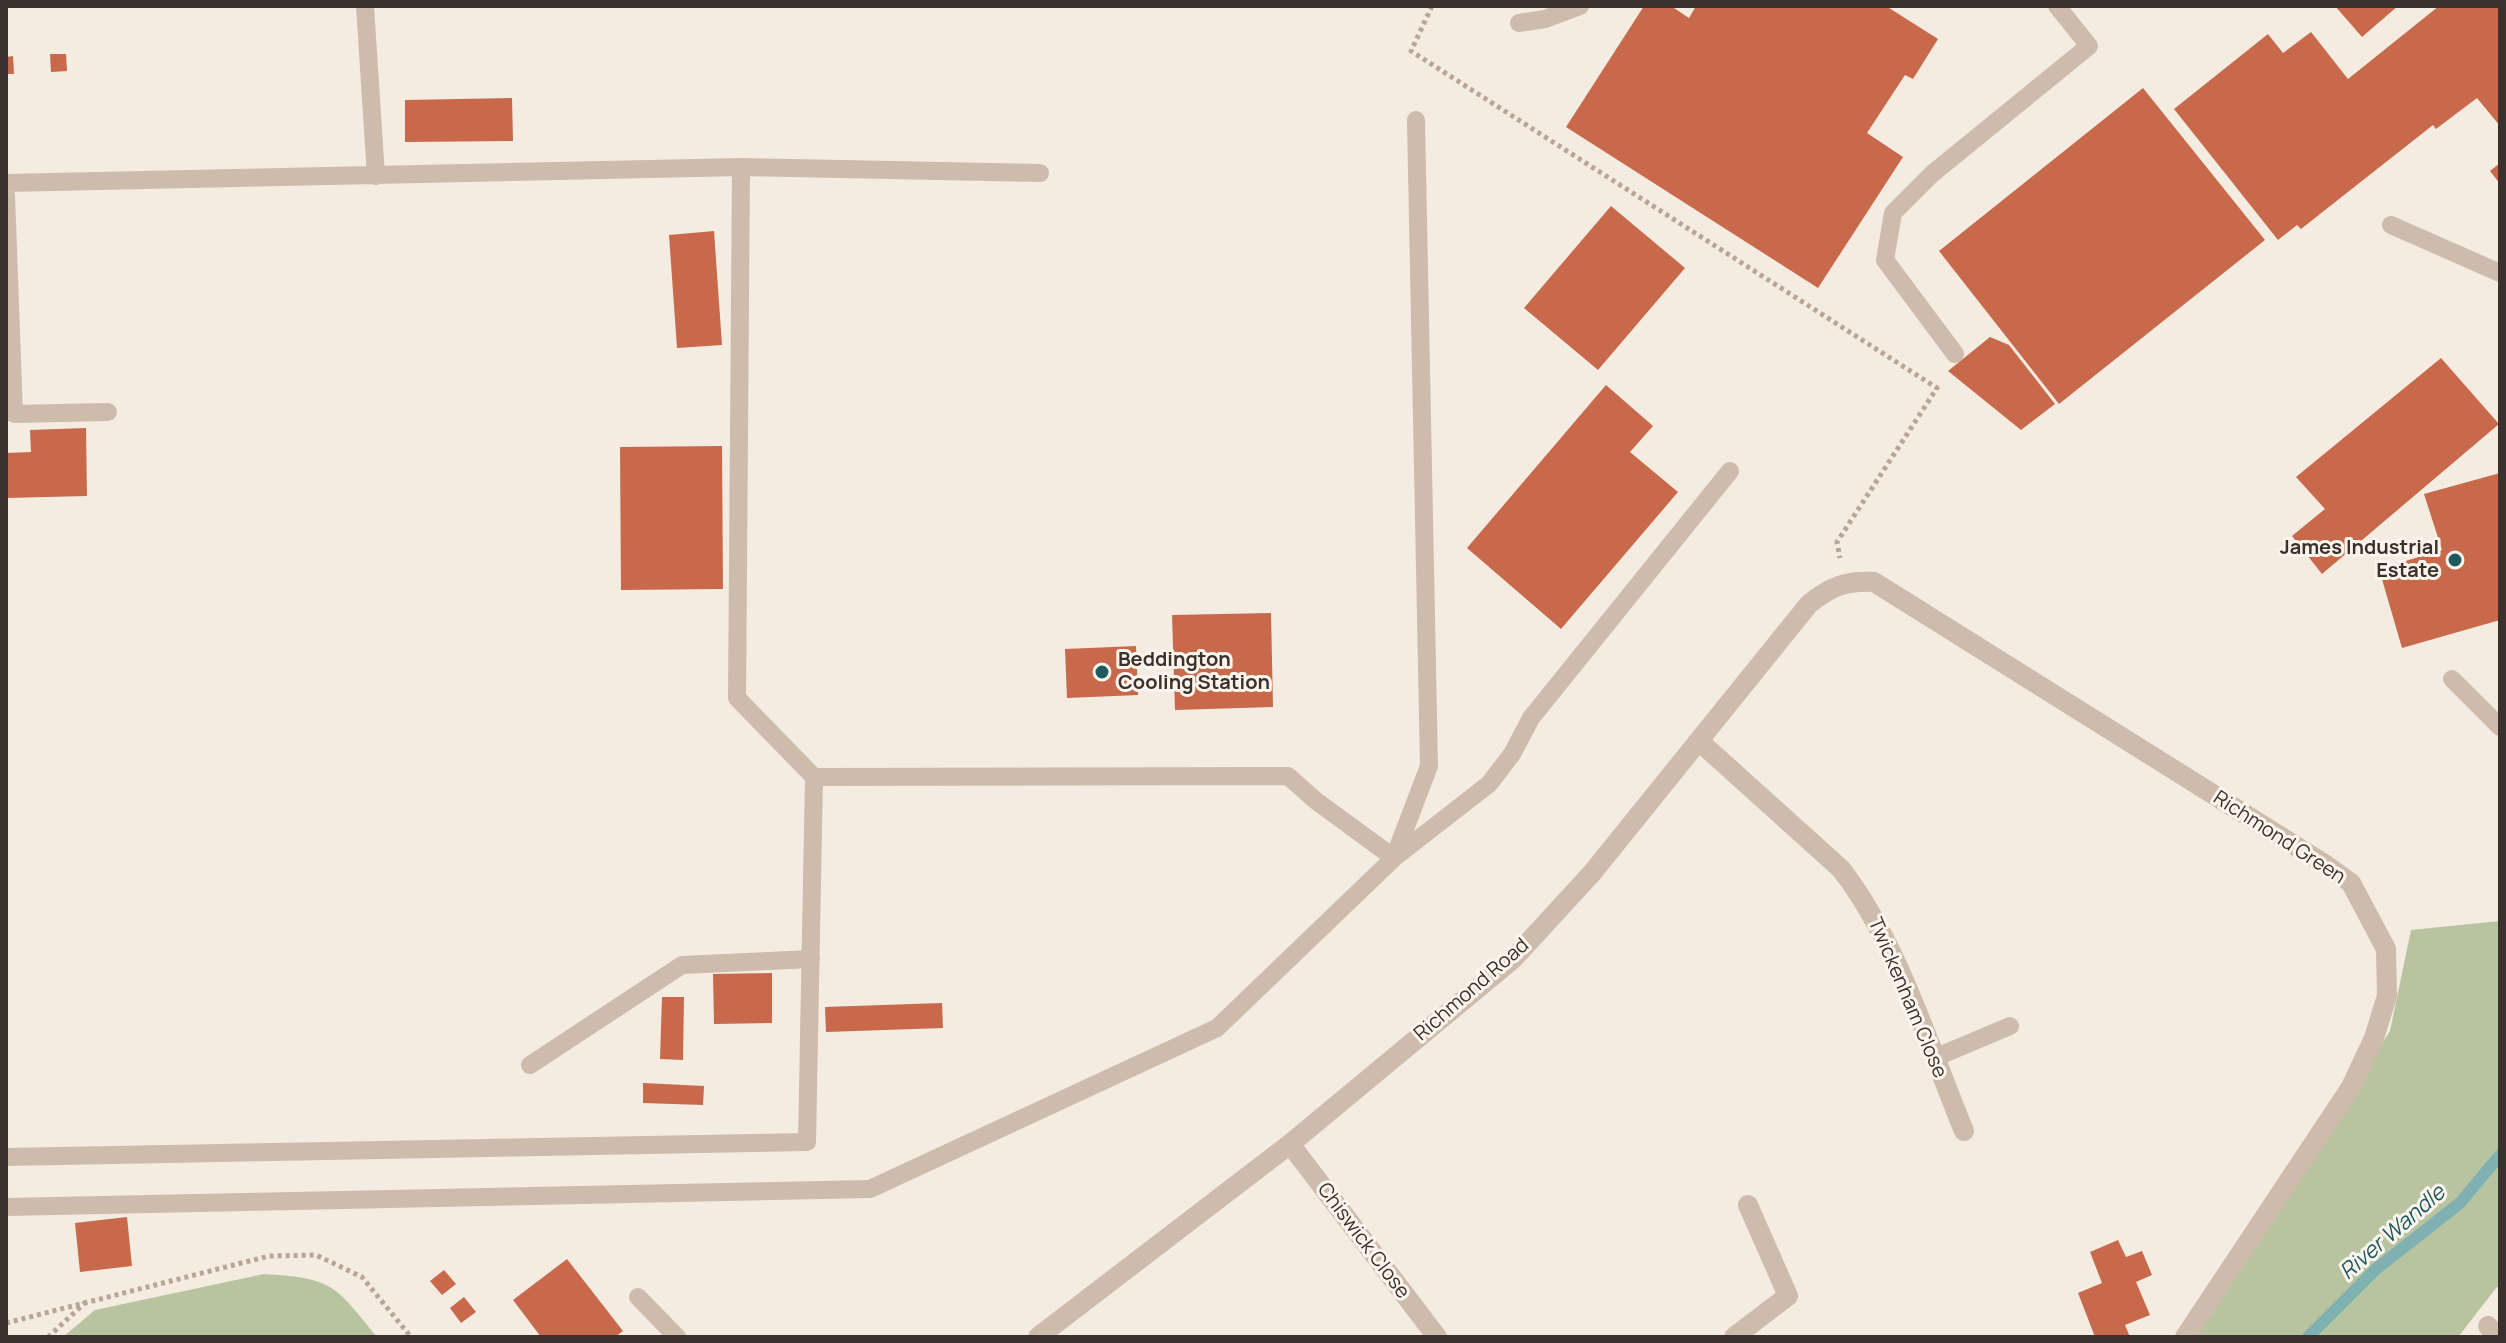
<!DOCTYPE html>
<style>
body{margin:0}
#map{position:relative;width:2506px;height:1343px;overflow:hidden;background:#f4ebe1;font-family:Manrope,sans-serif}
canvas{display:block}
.frame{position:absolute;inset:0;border:8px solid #3b302b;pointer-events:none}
</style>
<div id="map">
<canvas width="2506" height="1343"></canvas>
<div class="frame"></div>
</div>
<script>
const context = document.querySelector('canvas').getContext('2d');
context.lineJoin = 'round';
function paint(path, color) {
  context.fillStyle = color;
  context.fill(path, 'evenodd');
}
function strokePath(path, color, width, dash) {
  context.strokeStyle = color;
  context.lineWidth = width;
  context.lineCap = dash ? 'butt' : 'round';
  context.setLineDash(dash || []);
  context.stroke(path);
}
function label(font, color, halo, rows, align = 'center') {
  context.font = font + ' Manrope,sans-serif';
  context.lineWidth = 6;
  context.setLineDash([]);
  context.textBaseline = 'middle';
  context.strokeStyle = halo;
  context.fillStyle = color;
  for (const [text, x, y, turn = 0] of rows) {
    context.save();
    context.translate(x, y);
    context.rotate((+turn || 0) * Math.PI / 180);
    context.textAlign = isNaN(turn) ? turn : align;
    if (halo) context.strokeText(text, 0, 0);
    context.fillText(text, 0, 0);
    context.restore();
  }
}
paint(new Path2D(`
 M2500 921V1288L2497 1287 2458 1337H2191L2390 1031 2411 930Z
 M264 1274C333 1278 335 1285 377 1337H63L95 1310Z`), '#b8c4a0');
strokePath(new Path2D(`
 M2308 1337 2376 1269 2460 1203 2500 1155`), '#7fb0b2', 12);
paint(new Path2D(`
 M1644 6H1671L1689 18 1696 6H1886L1938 39 1913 79 1905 75 1867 133 1903 157 1818 288 1566 127Z
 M2335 6H2398L2362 37Z
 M2439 6H2500V126L2477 98 2436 129 2433 125 2301 229 2297 225 2278 240 2174 109 2268 34 2283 53 2311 32 2348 79Z
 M50 54H66L67 71 51 72Z
 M13 56 14 74H6V57Z
 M2143 88 2265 240 2059 404 1939 251Z
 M512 98 513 141 405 142V100Z
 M2500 163V184L2490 171Z
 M1611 206 1685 268 1598 370 1524 308Z
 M714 231 722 345 677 348 669 235Z
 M1990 337 2009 345 2055 404 2021 430 1948 371Z
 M2441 358 2499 424 2322 574 2292 536 2325 509 2296 477Z
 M1606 385 1653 426 1630 452 1678 492 1561 629 1467 548Z
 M86 428 87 496 6 498V453L31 452 30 430Z
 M722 446 723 589 621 590 620 447Z
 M2500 473V620L2402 648 2379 569 2442 550 2424 494Z
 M1271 613 1273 707 1175 710 1172 615Z
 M1136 646 1138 695 1067 698 1065 649Z
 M772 973V1023L714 1024 713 974Z
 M662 997H684L683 1060 660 1059Z
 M942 1003 943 1028 826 1032 825 1007Z
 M643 1083 704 1086 703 1105 643 1103Z
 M127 1217 132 1266 80 1272 75 1223Z
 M2118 1240 2126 1257 2142 1251 2152 1275 2136 1282 2150 1315 2125 1325 2130 1337H2095L2078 1293 2102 1283 2090 1252Z
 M567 1259 623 1331 615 1337H541L513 1300Z
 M444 1270 456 1284 442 1295 430 1281Z
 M464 1297 476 1312 461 1323 450 1308Z`), '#c8694b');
strokePath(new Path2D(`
 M1432 6 1411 51 1937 388 1837 542 1840 558
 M6 1323 269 1256 316 1255 362 1277 411 1337
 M48 1337 88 1300`), '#b9a596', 5, [4, 4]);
strokePath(new Path2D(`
 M365 6 376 176
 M1519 23 1545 19 1580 6
 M741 167 737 698 814 777 1288 776 1315 800 1394 858 1489 784 1512 754 1531 718 1730 471
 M6 183 741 167 1040 173
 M6 195 14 414 108 412
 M2391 225 2500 273
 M1955 354 1885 260 1893 213 1932 174 2089 46 2057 6
 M2452 679 2500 727
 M1934 1058 2010 1026
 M530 1065 682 965 811 959
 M6 1157 807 1142 814 777
 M6 1207 870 1189 1217 1028 1394 858 1429 766 1416 120
 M638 1297 677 1337`), '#cdbbac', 18);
strokePath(new Path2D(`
 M1699 741 1841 869C1897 941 1929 1046 1964 1131
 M1290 1144 1437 1337
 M2488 1326 2497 1337
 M1038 1337 1290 1144 1513 959 1592 873 1809 604C1830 587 1846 580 1874 582L2326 865 2351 883 2386 949 2387 996 2374 1038 2351 1087 2185 1337
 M1734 1337 1788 1296 1748 1205`), '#cdbbac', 20);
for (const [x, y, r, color] of [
 [2455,560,8,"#1f5a5e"],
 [1102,672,8,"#1f5a5e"]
]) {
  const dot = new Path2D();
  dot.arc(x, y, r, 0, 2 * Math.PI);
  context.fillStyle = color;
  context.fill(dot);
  strokePath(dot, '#fbf5ee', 3);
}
label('bold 20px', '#3b302b', '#fbf5ee', [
 ["James Industrial",2439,548],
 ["Estate",2439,571],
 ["Beddington",1118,660,"left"],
 ["Cooling Station",1118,683,"left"]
], 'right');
label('20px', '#3b302b', '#fbf5ee', [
 ["Richmond Green",2279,838,33],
 ["Richmond Road",1472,990,-41],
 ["Twickenham Close",1907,998,67],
 ["Chiswick Close",1363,1241,53]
]);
label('italic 22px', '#1f5a5e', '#fbf5ee', [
 ["River Wandle",2393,1233,-41]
]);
</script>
